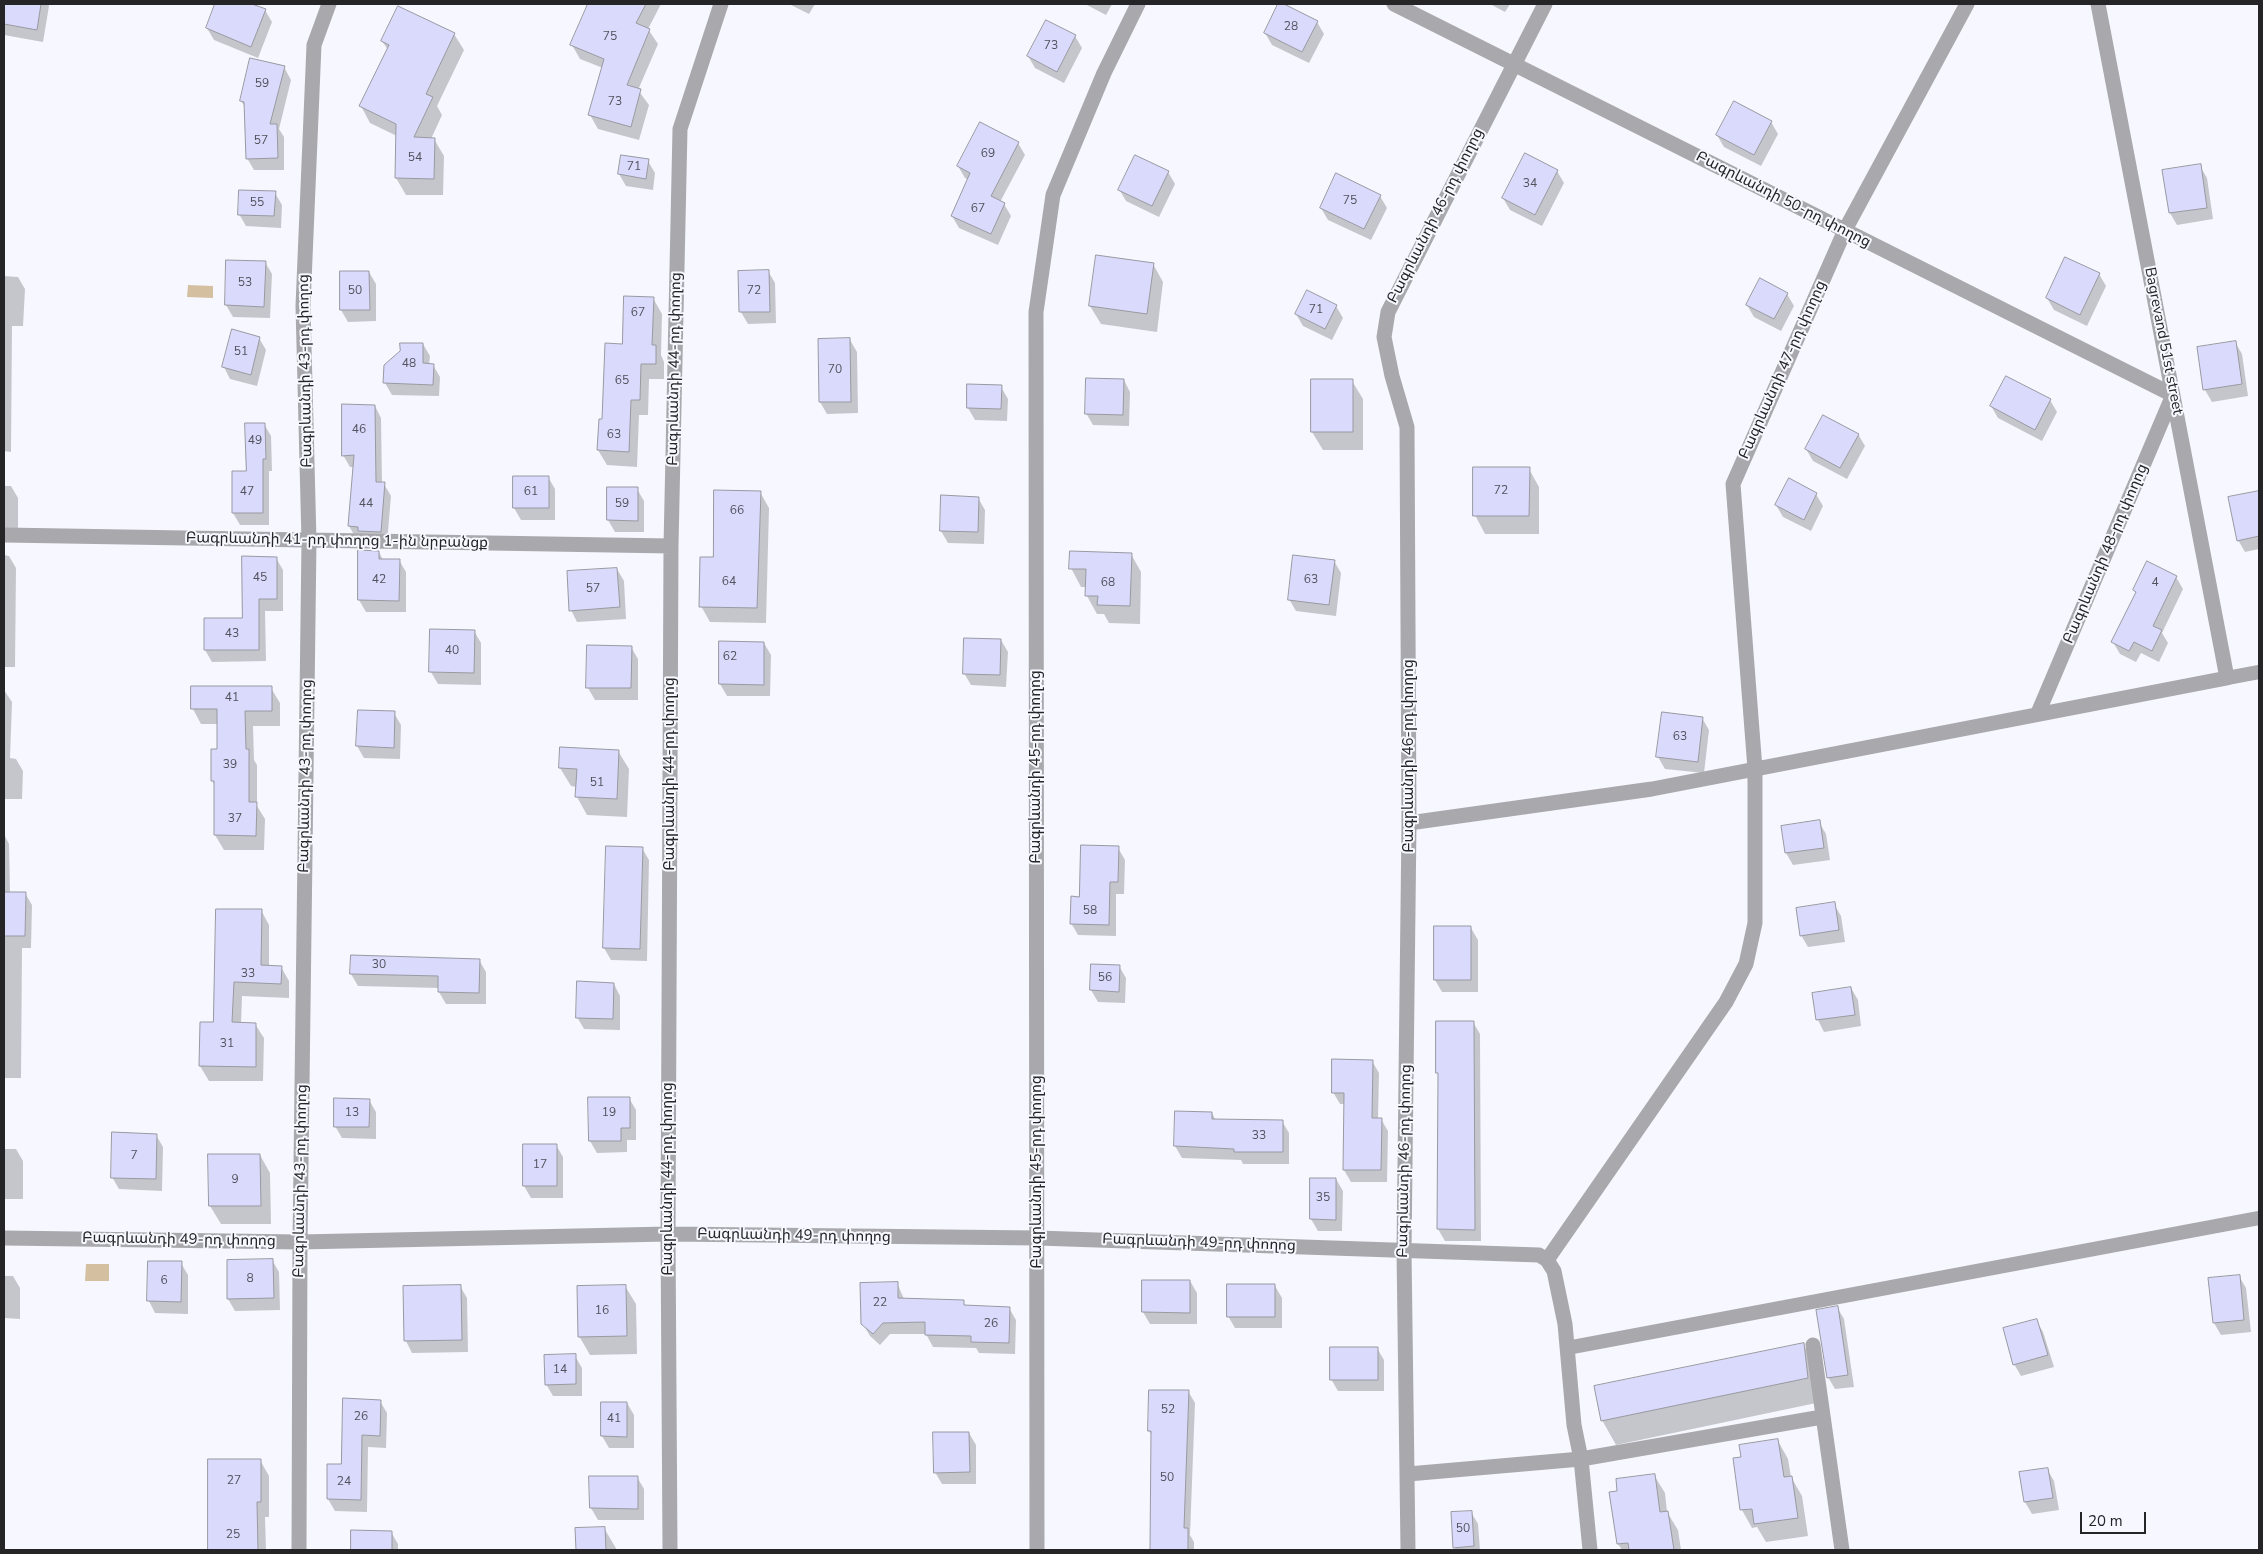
<!DOCTYPE html>
<meta charset="utf-8">
<style>
body{margin:0}
#map{position:relative;width:2263px;height:1554px;overflow:hidden;background:#f7f7ff;font-family:"Nunito Sans",sans-serif}
canvas{display:block}
.frame{position:absolute;inset:0;border:5px solid #252528;pointer-events:none}
.scale{position:absolute;left:2080px;top:1512px;width:66px;height:22px;box-sizing:border-box;border:2px solid #252528;border-top:0;padding-left:6px;font-size:15px;line-height:18px;white-space:nowrap;color:#252528;-webkit-text-stroke:4px #f7f7ff;paint-order:stroke}
</style>
<div id="map">
<canvas width="2263" height="1554"></canvas>
<div class="frame"></div>
<div class="scale">20 m</div>
</div>
<script>
const context = document.querySelector('canvas').getContext('2d');
context.lineJoin = 'round';
function paint(path, color) {
  context.fillStyle = color;
  context.fill(path, 'evenodd');
}
function strokePath(path, color, width, dash) {
  context.strokeStyle = color;
  context.lineWidth = width;
  context.lineCap = dash ? 'butt' : 'round';
  context.setLineDash(dash || []);
  context.stroke(path);
}
function label(font, color, halo, rows, align = 'center') {
  context.font = font + ' "Nunito Sans","Noto Sans Armenian",sans-serif';
  context.lineWidth = 4;
  context.setLineDash([]);
  context.textBaseline = 'middle';
  context.strokeStyle = halo;
  context.fillStyle = color;
  for (const [text, x, y, turn = 0] of rows) {
    context.save();
    context.translate(x, y);
    context.rotate((+turn || 0) * Math.PI / 180);
    context.textAlign = isNaN(turn) ? turn : align;
    if (halo) context.strokeText(text, 0, 0);
    context.fillText(text, 0, 0);
    context.restore();
  }
}
paint(new Path2D(`
 M188 285 213 286V298L187 297Z
 M86 1264H109V1281H85Z`), '#d4c0a1');
paint(new Path2D(`
 M4 4H48L49 6 43 42 4 35Z
 M217 4H249L265 10 272 22 258 58 214 40 207 28Z
 M598 4H661L648 29 658 44 638 90 649 105 639 140 598 129 590 115 603 68 580 59 572 45Z
 M789 4H815L809 14Z
 M1085 4H1112L1106 15Z
 M1280 4 1317 22 1324 34 1309 63 1272 45 1265 33Z
 M1490 4H1510L1505 12Z
 M454 34 464 50 437 106 442 115 431 139H434L444 156 443 195H406L396 178 397 136 370 123 361 106 388 50 382 41Z
 M1075 36 1082 48 1064 83 1035 68 1028 56Z
 M284 67 291 80 279 129 284 137V170H254L247 158 246 108 241 101Z
 M1771 122 1778 134 1761 166 1724 147 1717 135Z
 M1018 143 1025 155 1000 202 1004 204 1011 216 998 245 959 228 952 216 969 180 965 178 958 166Z
 M648 161 655 173 653 190 626 186 619 174Z
 M2200 166 2207 178 2213 219 2177 225 2170 213Z
 M1557 171 1564 183 1542 226 1510 210 1503 198Z
 M1168 172 1175 184 1159 217 1126 201 1119 189Z
 M275 193 282 205 281 228 246 226 239 214Z
 M1380 196 1387 208 1371 240 1328 220 1321 208Z
 M265 262 272 274 270 318 233 317 226 305Z
 M1153 264 1163 282 1157 332 1101 324 1090 306Z
 M768 271 775 283 776 323 748 324 741 312Z
 M369 272 376 284V321L348 322 341 310Z
 M2099 274 2106 286 2087 326 2054 310 2047 298Z
 M4 276 18 277 25 289 23 326H12L11 452 4 451Z
 M1787 294 1794 306 1781 331 1754 317 1747 305Z
 M653 298 662 314 661 355 664 362V379H649L648 415H639L637 467 607 465 598 450 603 420 623 345Z
 M1336 306 1343 318 1332 340 1303 326 1296 314Z
 M259 338 266 350 257 386 230 379 224 367Z
 M850 340 857 352 858 413 827 414 820 402Z
 M2235 342 2242 354 2248 396 2212 402 2205 390Z
 M423 344 430 356 429 365H433L440 377 439 396 392 395 385 383Z
 M1124 380 1130 392 1129 426 1093 425 1086 413Z
 M1352 381 1363 399V450H1323L1312 432Z
 M1001 387 1008 399 1007 421 975 420 968 408Z
 M2050 400 2057 412 2042 441 1998 418 1991 406Z
 M375 406 381 418 382 483 384 484 391 496 387 543 356 538 349 526 354 467H350L343 455Z
 M264 424 271 436 272 471H269V525H240L233 513Z
 M1858 434 1865 446 1847 479 1813 461 1806 449Z
 M1529 469 1539 487V534H1485L1475 515Z
 M514 477H548L555 489V520H521L514 508Z
 M1789 480 1816 494 1823 506 1811 531 1783 517 1776 505Z
 M4 486H11L18 498V532H4Z
 M637 489 644 501V532H615L608 520Z
 M760 492 769 508 766 623 710 622 701 606 714 558Z
 M2259 492V549L2245 552 2238 540 2229 498Z
 M942 497 978 498 985 510 984 544 948 543 941 531Z
 M379 552 383 560H399L406 572V612H366L359 600Z
 M1131 554 1141 572 1140 624 1109 623 1104 614H1097L1087 596V587H1081L1071 568Z
 M4 555 9 556 16 568 15 667H4Z
 M276 558 283 570V611H265L266 661 212 662 205 650 243 619Z
 M1334 561 1341 573 1336 616 1296 611 1289 599Z
 M617 569 624 581 626 619 577 622 571 610Z
 M2176 577 2183 589 2162 633 2168 643 2159 662 2141 653 2136 662 2120 654 2113 642 2137 593 2135 590Z
 M474 631 481 643V685L438 684 431 672Z
 M1001 640 1008 652 1006 687 971 685 964 673Z
 M764 643 771 655 770 696H727L720 684Z
 M631 647 638 659V700H595L588 688Z
 M193 687 271 688 280 703V726H253L254 760 257 765V806L265 819 264 850H224L215 835V786L212 780 218 750V724H201L193 709Z
 M4 690 12 702 10 758 16 759 23 771 22 799H4Z
 M394 713 401 725 400 759 364 758 357 746Z
 M1702 718 1709 730 1704 773 1665 769 1658 757Z
 M561 748 618 751 629 769 627 817 587 815 577 797V787L571 786 560 768Z
 M1819 822 1826 834 1830 860 1793 865 1786 853Z
 M4 834 9 844 10 893H25L32 905 31 948H22L21 1078H4Z
 M642 848 649 860 647 961 611 960 604 948Z
 M1118 848 1125 860 1124 894H1116V936L1078 935 1071 923 1081 898Z
 M1834 904 1841 916 1845 942 1808 947 1801 935Z
 M261 910 269 925V966L281 967 289 981V998L242 996 241 1024H255L264 1038 263 1081H209L200 1066 214 1023Z
 M1471 928 1478 940V992H1442L1435 980Z
 M479 960 486 972V1004H446L439 992V988L358 986 351 974Z
 M1092 965 1119 966 1126 978 1125 1003 1098 1002 1091 990Z
 M614 984 620 996V1030L584 1029 577 1017Z
 M1851 988 1858 1000 1861 1026 1824 1032 1818 1020 1814 994Z
 M1473 1022 1480 1034 1481 1241H1445L1438 1229 1439 1076 1437 1072Z
 M1372 1061 1379 1073 1378 1119H1381L1388 1131 1387 1182H1351L1344 1170 1345 1104H1340L1333 1092Z
 M629 1098 636 1110V1140H627V1152L597 1153 590 1141Z
 M369 1100 376 1112V1139L342 1138 335 1126Z
 M1212 1113 1216 1121H1282L1289 1133V1164H1243L1241 1160 1182 1158 1175 1146Z
 M156 1135 163 1147 162 1191 119 1189 112 1177Z
 M556 1145 563 1157V1198H531L524 1186Z
 M4 1149H16L23 1161V1199H4Z
 M209 1155H260L270 1173 271 1224H221L210 1206Z
 M1336 1179 1343 1191 1342 1231H1318L1311 1219Z
 M272 1260 279 1272 280 1310 235 1311 228 1299Z
 M149 1262 181 1263 188 1275V1314L155 1313 149 1301Z
 M4 1276H13L20 1288V1319L4 1318Z
 M2239 1276 2246 1288 2251 1332 2221 1335 2214 1323Z
 M1143 1281H1190L1197 1293V1324H1150L1143 1312Z
 M897 1283 904 1299 963 1302 966 1307 1009 1308 1016 1320 1015 1354 979 1353 976 1348 933 1347 926 1334H890L880 1345 870 1336 863 1324Z
 M460 1286 467 1298 468 1352 412 1353 406 1341 404 1287Z
 M625 1286 636 1304 637 1354 590 1355 579 1336Z
 M1275 1286 1282 1298V1328H1235L1228 1316Z
 M1837 1307 1844 1319 1854 1387 1835 1389 1828 1377Z
 M2036 1320 2043 1332 2054 1367 2021 1376 2014 1364Z
 M1803 1344 1818 1368 1821 1402 1616 1445 1602 1420Z
 M1377 1348 1384 1360V1391H1338L1331 1379Z
 M575 1356 582 1368V1396H553L546 1384Z
 M1188 1391 1195 1403 1190 1535 1194 1542V1550H1151L1152 1436 1149 1431Z
 M380 1401 387 1413 386 1448 368 1447 367 1512 335 1511 328 1499 342 1465Z
 M627 1403 634 1415V1448H609L602 1436Z
 M969 1433 976 1445V1484H942L935 1472Z
 M1778 1441 1788 1459 1791 1477 1802 1496 1808 1536 1766 1542 1757 1527 1752 1528 1742 1510V1458Z
 M209 1460H260L269 1476V1517H265L266 1550H210Z
 M2047 1469 2054 1481 2059 1510 2032 1514 2025 1502 2020 1473Z
 M1654 1475 1665 1493 1667 1512 1678 1530 1681 1550H1622L1618 1544 1611 1494 1619 1492Z
 M591 1477H637L644 1489V1520H598L591 1508Z
 M1471 1512 1478 1524 1480 1550H1456L1454 1547Z
 M604 1528 617 1550H577L576 1529Z
 M352 1531 391 1532 398 1544V1550H352Z`), '#0003');
const building = new Path2D(`
 M4 4H41L37 30 4 24Z
 M215 4H252L266 9 251 47 206 28Z
 M588 4H646L636 23 650 29 627 85 641 89 631 127 588 115 604 59 570 45Z
 M1278 4H1284L1318 21 1302 52 1264 33Z
 M398 6 455 33 426 94 433 97 414 137 435 138 434 179 395 178 396 124 359 106 389 45 381 41Z
 M1046 20 1076 35 1057 72 1027 56Z
 M250 58 285 66 270 124H277L278 158 246 159 244 102 240 101Z
 M1734 101 1772 121 1754 155 1716 135Z
 M980 122 1019 142 991 196 1005 203 991 234 951 216 970 173 957 166Z
 M1525 153 1558 170 1535 215 1502 198Z
 M621 155 649 159 646 179 618 174Z
 M1135 155 1169 171 1152 206 1118 190Z
 M2201 164 2207 208 2169 213 2162 170Z
 M1336 173 1381 195 1364 229 1320 208Z
 M239 190 276 191 274 216 238 215Z
 M1096 255 1154 263 1147 314 1089 306Z
 M2065 257 2100 273 2080 315 2046 298Z
 M226 260 266 261 264 307 225 305Z
 M769 270 770 312H739L738 271Z
 M340 271H369L370 310H340Z
 M1760 278 1788 293 1774 319 1746 305Z
 M1307 290 1337 305 1325 329 1295 314Z
 M624 296 654 297 652 345H656V364H641L640 400H631L629 452 597 450 599 419H602L605 343 622 344Z
 M232 329 260 337 251 375 222 367Z
 M850 338 851 402H819L818 339Z
 M2236 341 2242 384 2203 390 2197 347Z
 M400 343H423V363L434 364 433 385 383 383 384 365 400 351Z
 M2006 376 2051 399 2035 430 1990 406Z
 M1086 378 1124 379 1123 415 1085 414Z
 M1311 379H1353V432H1311Z
 M967 384 1002 385 1001 409 967 408Z
 M342 404 375 405 376 482H385L381 532 358 531V527L348 526 354 455 342 456Z
 M1823 415 1859 434 1840 468 1805 449Z
 M245 423H265L266 459H263V513H232V471H246Z
 M1473 467H1530L1529 516H1473Z
 M513 476H549V508H513Z
 M1789 478 1817 493 1804 520 1775 505Z
 M607 487H638V521L607 520Z
 M714 490 761 491 757 608 699 607 700 557H713Z
 M2259 491V536L2237 541 2228 497Z
 M941 495 979 497 978 532 940 531Z
 M358 550 379 551V559H400L399 601 358 600Z
 M1070 551 1132 553 1130 606 1097 605 1098 596H1085L1086 569H1069Z
 M1293 555 1335 560 1329 605 1288 600Z
 M242 556 277 557V599H259V650H204V618H242Z
 M2147 561 2177 576 2153 626 2162 630 2152 651 2134 642 2129 651 2111 642 2136 592 2133 590Z
 M617 568 620 607 569 611 567 571Z
 M430 629 475 630 474 673 429 672Z
 M964 638 1001 639 1000 675 963 674Z
 M719 641 764 642V685L719 684Z
 M587 645 632 646 631 688H586Z
 M191 686H272V711H245L246 749H249V802H257L256 836 214 835V781H211V749H217V709H191Z
 M358 710 395 711 394 748 356 746Z
 M1662 712 1703 717 1698 762 1656 757Z
 M560 747 619 750 617 799 575 797 577 769 559 768Z
 M1820 820 1824 848 1785 853 1781 826Z
 M1081 845 1119 846 1118 882H1110L1109 925 1070 924 1071 896 1079 897Z
 M606 846 643 847 640 949 603 948Z
 M4 892H26L25 936H4Z
 M1835 902 1839 930 1800 936 1796 908Z
 M216 909H262L261 965 282 966 281 984 234 982 232 1022 256 1023V1067L199 1066 200 1022H213Z
 M1434 926H1471V980H1434Z
 M351 955 480 959 479 993 438 992V976L350 974Z
 M1091 964 1120 965 1119 992 1090 990Z
 M577 981 614 983 613 1019 576 1018Z
 M1851 987 1855 1015 1816 1020 1812 993Z
 M1436 1021H1474L1475 1230 1437 1229 1438 1073H1436Z
 M1332 1059 1373 1060 1372 1118H1382L1381 1170H1343L1344 1093H1332Z
 M588 1097H630V1128H621V1141H589Z
 M334 1098 370 1099 369 1127H334Z
 M1175 1111 1212 1112V1119L1283 1120V1152H1234V1149L1174 1146Z
 M112 1132 157 1134 156 1179 111 1178Z
 M523 1144H557V1186H523Z
 M208 1154H260L261 1206H209Z
 M1310 1178H1336V1220L1310 1219Z
 M273 1259 274 1298 227 1299V1260Z
 M148 1261H182L181 1302 147 1301Z
 M2240 1275 2244 1320 2213 1323 2208 1278Z
 M1142 1280H1190V1313L1142 1312Z
 M898 1282V1298L964 1300V1305L1010 1307 1009 1343 971 1342V1336L925 1335V1322L883 1323 873 1334 861 1324 860 1283Z
 M1227 1284H1275V1317H1227Z
 M461 1285 462 1340 404 1341 403 1286Z
 M626 1285 627 1336 578 1337 577 1286Z
 M1838 1306 1848 1375 1827 1378 1816 1310Z
 M2037 1319 2048 1355 2013 1365 2003 1328Z
 M1804 1343 1808 1378 1601 1421 1594 1386Z
 M1330 1347H1378V1380H1330Z
 M576 1354V1384L545 1385 544 1355Z
 M1149 1390H1189L1184 1528H1188V1550H1150L1151 1431H1148Z
 M343 1398 381 1400 380 1436 362 1435 361 1500 327 1499V1464H341Z
 M601 1402H627V1437L601 1436Z
 M933 1432H969L970 1472 934 1473Z
 M1778 1439 1784 1477 1792 1476 1798 1518 1754 1524 1752 1509 1740 1510 1733 1458 1741 1457 1739 1445Z
 M208 1459H261V1502H257L258 1550H208Z
 M2048 1468 2053 1498 2024 1502 2019 1472Z
 M1655 1474 1660 1512 1668 1511 1674 1550H1629L1628 1543 1617 1544 1609 1492 1617 1491 1616 1479Z
 M589 1476H638V1509L590 1508Z
 M1472 1511 1474 1546 1453 1548 1451 1512Z
 M605 1527 606 1550H576L575 1528Z
 M351 1530 392 1531V1550H351Z`);
paint(building, '#dadafd');
strokePath(building, '#9899a1', 1);
strokePath(new Path2D(`
 M2227 678 2259 672
 M1567 1348 2259 1218`), '#a9a9ad', 14);
strokePath(new Path2D(`
 M1394 4 2173 395 2038 713
 M4 535 671 546
 M1409 823 1652 789 2227 678 2098 4
 M4 1238 300 1242 668 1234 1038 1238 1539 1255 1547 1260 1554 1271 1565 1324 1574 1425 1581 1459 1590 1550
 M1547 1260 1726 1002 1746 964 1755 923V769L1733 484 1845 230 1967 4
 M1813 1345 1842 1550
 M1408 1474 1581 1459 1822 1417
 M299 1550 300 1242 309 541 303 306 314 45 329 4
 M670 1550 668 1234 671 546 680 129 721 4
 M1037 1550 1036 312 1053 195 1104 73 1138 4
 M1408 1550 1404 1250 1409 823 1407 427 1392 376 1384 337 1388 312 1545 4`), '#a9a9ad', 15);
label('12px', '#52525d', null, [
 ["28",1291,27],
 ["75",610,37],
 ["73",1051,46],
 ["59",262,84],
 ["73",615,102],
 ["57",261,141],
 ["69",988,154],
 ["54",415,158],
 ["71",634,167],
 ["34",1530,184],
 ["75",1350,201],
 ["55",257,203],
 ["67",978,209],
 ["53",245,283],
 ["50",355,291],
 ["72",754,291],
 ["71",1316,310],
 ["67",638,313],
 ["51",241,352],
 ["48",409,364],
 ["70",835,370],
 ["65",622,381],
 ["46",359,430],
 ["63",614,435],
 ["49",255,441],
 ["72",1501,491],
 ["47",247,492],
 ["61",531,492],
 ["44",366,504],
 ["59",622,504],
 ["66",737,511],
 ["45",260,578],
 ["42",379,580],
 ["63",1311,580],
 ["64",729,582],
 ["68",1108,583],
 ["4",2155,583],
 ["57",593,589],
 ["43",232,634],
 ["40",452,651],
 ["62",730,657],
 ["41",232,698],
 ["63",1680,737],
 ["39",230,765],
 ["51",597,783],
 ["37",235,819],
 ["58",1090,911],
 ["30",379,965],
 ["33",248,974],
 ["56",1105,978],
 ["31",227,1044],
 ["13",352,1113],
 ["19",609,1113],
 ["33",1259,1136],
 ["7",134,1156],
 ["17",540,1165],
 ["9",235,1180],
 ["35",1323,1198],
 ["8",250,1279],
 ["6",164,1281],
 ["22",880,1303],
 ["16",602,1311],
 ["26",991,1324],
 ["14",560,1370],
 ["52",1168,1410],
 ["26",361,1417],
 ["41",614,1419],
 ["50",1167,1478],
 ["27",234,1481],
 ["24",344,1482],
 ["50",1463,1529],
 ["25",233,1535]
]);
label('15px', '#252528', '#f7f7ff', [
 ["Բագրևանդի 50-րդ փողոց",1783,200,27],
 ["Բագրևանդի 46-րդ փողոց",1436,216,-63],
 ["Bagrevand 51st street",2163,341,79],
 ["Բագրևանդի 44-րդ փողոց",675,369,-89],
 ["Բագրևանդի 47-րդ փողոց",1783,370,-66],
 ["Բագրևանդի 43-րդ փողոց",306,371,-91],
 ["Բագրևանդի 41-րդ փողոց 1-ին նրբանցք",337,541,1],
 ["Բագրևանդի 48-րդ փողոց",2106,554,-67],
 ["Բագրևանդի 46-րդ փողոց",1409,756,-90],
 ["Բագրևանդի 45-րդ փողոց",1036,767,-90],
 ["Բագրևանդի 44-րդ փողոց",670,774,-90],
 ["Բագրևանդի 43-րդ փողոց",306,776,-89],
 ["Բագրևանդի 46-րդ փողոց",1405,1161,-89],
 ["Բագրևանդի 45-րդ փողոց",1037,1172,-90],
 ["Բագրևանդի 44-րդ փողոց",668,1179,-90],
 ["Բագրևանդի 43-րդ փողոց",301,1181,-89],
 ["Բագրևանդի 49-րդ փողոց",794,1236,1],
 ["Բագրևանդի 49-րդ փողոց",179,1240,1],
 ["Բագրևանդի 49-րդ փողոց",1199,1243,2]
]);
</script>
